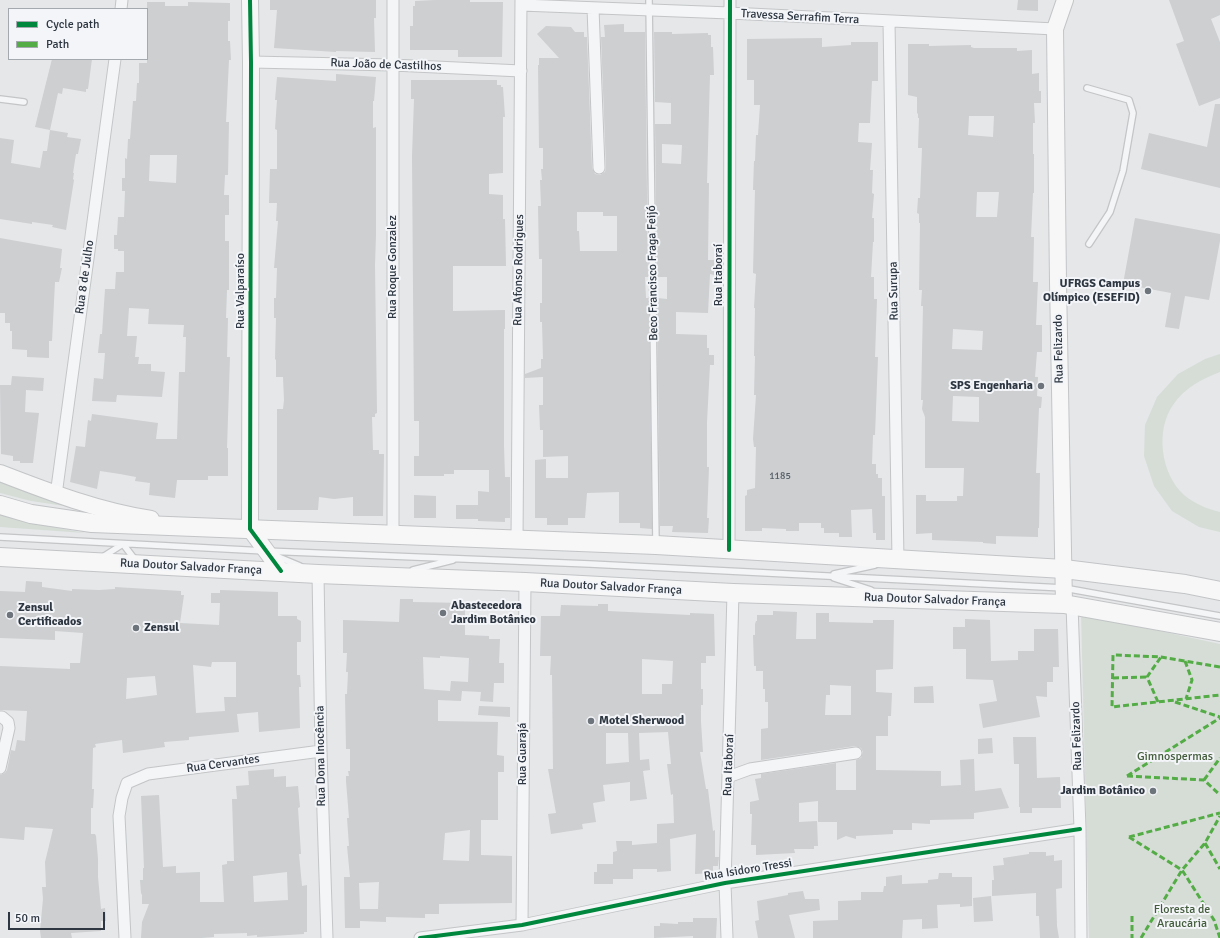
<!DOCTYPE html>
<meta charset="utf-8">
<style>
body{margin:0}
#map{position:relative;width:1220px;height:938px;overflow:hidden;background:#e5e7e9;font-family:Signika,sans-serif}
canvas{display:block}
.legend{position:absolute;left:8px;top:8px;width:140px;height:52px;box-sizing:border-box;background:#f3f5f8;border:1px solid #a4a9af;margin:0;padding:5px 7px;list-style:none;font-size:12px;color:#2d3641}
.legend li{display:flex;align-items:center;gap:8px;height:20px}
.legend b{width:20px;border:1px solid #a4a9af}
.scale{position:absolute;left:8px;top:912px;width:97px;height:18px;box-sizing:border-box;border:2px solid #2d3641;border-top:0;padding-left:5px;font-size:12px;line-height:14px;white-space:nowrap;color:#2d3641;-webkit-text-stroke:3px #f3f5f8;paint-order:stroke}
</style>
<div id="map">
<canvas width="1220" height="938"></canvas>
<ul class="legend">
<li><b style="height:5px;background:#00873e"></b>Cycle path</li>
<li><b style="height:5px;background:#54ac46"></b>Path</li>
</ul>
<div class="scale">50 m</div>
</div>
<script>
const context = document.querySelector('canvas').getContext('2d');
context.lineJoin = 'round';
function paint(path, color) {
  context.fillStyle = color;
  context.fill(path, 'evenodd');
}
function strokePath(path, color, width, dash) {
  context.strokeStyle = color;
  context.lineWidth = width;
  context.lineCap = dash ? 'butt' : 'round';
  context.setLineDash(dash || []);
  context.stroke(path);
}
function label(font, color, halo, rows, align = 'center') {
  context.font = font + ' Signika,sans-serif';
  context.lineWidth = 4;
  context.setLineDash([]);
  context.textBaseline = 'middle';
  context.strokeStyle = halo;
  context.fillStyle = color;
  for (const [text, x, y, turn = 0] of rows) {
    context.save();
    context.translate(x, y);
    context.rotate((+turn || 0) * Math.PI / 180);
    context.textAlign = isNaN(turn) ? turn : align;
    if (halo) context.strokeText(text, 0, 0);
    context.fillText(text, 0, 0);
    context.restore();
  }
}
paint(new Path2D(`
 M1220 354V372C1202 379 1184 388 1173 405 1155 431 1161 474 1184 495 1195 504 1207 509 1220 512V532L1199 527 1172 511 1154 486 1144 456 1145 425 1157 397 1178 374 1205 359Z
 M0 477 99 511 31 501 0 493Z
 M0 515 25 522 85 533 0 527Z
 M1081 614 1220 644V938H1089Z`), '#d6ddd6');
paint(new Path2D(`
 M270 0H376V18H374L375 52 336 51V52L274 48 277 10H270Z
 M435 0H470V2H503L502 57H458V50H410V26H413V6H415V1Z
 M1018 0H1038V11L1017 10Z
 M1169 0H1220V15L1211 19 1220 42V98L1199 106 1176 44 1184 41Z
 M147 2H165V6H188V2L230 3V21H228V41H230L231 60H229L226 122H229L228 175H225L224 195H229V215H225V241H229V290H227L226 318H228L227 357H230L227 448H228V476H208V480H177L175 498 149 495 150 483 135 481 136 477 120 474 100 471 97 489 70 482 76 446 85 447 88 420 91 421 92 414 158 423 156 439H177L179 372H185L186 337H183L184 325 148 324 149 309 129 308 127 336H137L135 357H139L138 364H151V371L165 372 162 397 117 395 116 402 92 401 94 378 103 379 105 353H98L100 334H102L105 289H115L116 272H124V251H118V249H114V235H117L118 217H124L125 191H122V178H125V158L127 159 128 139H130L133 101H136L137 83H139V63H147ZM150 155H177L176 183 149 181Z
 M624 24V32H645L648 277H645L646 298H649L652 529 640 528V523H619V492L587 493 585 518H568V525H547V518H535V460L546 459V478H568V456L543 457V430H540L539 405H543V377L525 378V374L541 368V359H543L542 322H540V303H542V259H539L538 206H541L540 180H542L541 169H543V148H539L538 65H539V58H559L537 34 546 26 571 27 575 32H584V37H587L592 168 595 174 600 175 605 172 606 168 601 37H605L604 25ZM577 212H603V216H617V251H580L579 231H577Z
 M654 32H672V34L708 33V35H711V47H713L714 75H710L707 183H709L708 260H714V275L710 274 708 313 676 312V334L707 335V348H709V355H714V365H710L707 422V467H709L707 518H709L708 533 672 532 673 526H660L657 298 667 299V277H657L655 124H671V103L655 102ZM662 144 682 145 681 164 662 163Z
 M822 38V47L851 45V42H878V81H872L870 123H859L858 142 872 143 870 170H873L872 193 874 194 872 218H874V242H873L871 277H874V299H877L875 357H878L875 435H873L872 464H876V474H878V478H882V496H885V540H876V533H873L872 509 851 510 852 537H839V533H824V528H821V523H799V531H786V529L762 528V531H745V496L747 495V490L755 488 756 447H754L753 439 756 395H754L755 356H754L755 308H754L756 274 753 273 755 190H753L754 161H755L756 135H758L760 105H754V80H747V39Z
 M908 44H929V46L971 45V47L974 48H1017V51L1032 50V74L1039 73V91H1041V103H1034L1035 123H1033V154H1034V193H1033L1031 237H1034L1033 282H1038L1036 325H1042V352H1037L1035 377H1038L1037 396 1042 397 1041 408H1039L1036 473H1040L1039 528H1038V537L996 536V544L983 543V542L932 540V533L916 534V495H926V501H957V496H963L964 468H925V417L922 409 923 400H921L923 306H921L922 290H919L920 223H919V214L917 213 918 198H920L922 148H918L919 118H918V113L917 114V97L908 95ZM969 116H994L993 137 968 135ZM977 192H999L997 217H976ZM953 329 983 331 982 350 952 349ZM953 396 979 397V422L952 421Z
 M52 59H92L88 89H86V92L63 88 62 94 58 93 50 130 35 127Z
 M336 74 376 77 374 101H373V128L376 127V235L375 265 377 413 375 414V417H372L373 450H379V454H384L383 516H353V497L334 499 319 497 318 510H277V409H283L284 400 283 377H276V359L275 360 276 318H274V298H276L277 268H274L278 221H276L277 203H269L270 169H277V130L275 129 277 100H275L277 77 336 81Z
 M411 80H497V85H501V87H503L505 117H503V173L489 174V194L503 195V219H505L506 266H453V311L505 310V329H504V446L505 477H510V518H505V522L478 521V519H456V505H478V491L489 492V470H454V474H444V476H414V456H419V421H414L412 156 414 99H411Z
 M1215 104H1220V188L1141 169 1149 133 1207 147Z
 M50 130 68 133 67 137 81 139 78 154H76L73 173H74L73 179 74 180 66 230 52 227 53 225 32 222V224L0 219V138L14 140 11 163 40 168 43 151H47Z
 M1135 218 1220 234V241L1209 300 1185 296 1179 329 1165 327 1171 293 1123 284Z
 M0 238 62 249 60 268H62L59 282H55L52 341H49V358L27 357V350L12 349V331H10V323H5V313H0Z
 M12 376 44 378 43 391 26 390 25 412 39 413 33 463H20V461H13V456L1 454 0 385H11Z
 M414 495 436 496V518H414Z
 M26 581 42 582V587L72 591V589L99 590 115 589V587L181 591V595H184L180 623 219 625 220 603H211V593H220V590L278 592V616H297V619L301 621V642H297V675H300L301 687H299L300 728 259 732 258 712 237 714 239 732 189 737V740L164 742 165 747 123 753 122 740 95 744 96 747 93 748 92 789H94L93 808H91V834H95L96 836 98 859V877L101 909 105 908 106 921H101V931L71 933 72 938H41L40 931 43 899 42 887H46L45 862 53 829 25 827 24 840 0 838V775L5 773 7 770 11 750 15 751 17 740 25 741 27 711 0 710V666L70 669V663H80L83 633 55 631V640L0 638V591L25 592ZM212 662H236V697H224L225 711 196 713 193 665 211 667ZM155 676 157 695 126 699 127 678Z
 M400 599H413V602L465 603V635L489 636V639H500L499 663H504V683H494L493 702 480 701 481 692 462 691 461 701 438 700V721L498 722 497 755 504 756V772H498V820H481V855L512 856V903L439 904V914H425V918L386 917V922L360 921V928H345L344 877H350L347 846H349L347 818H349L346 781V776H349L348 771H350V749H346L345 694H347L348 672H346L347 653H343V620L399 622ZM440 656 469 658 468 682 451 681 450 691 424 689 423 657 440 658ZM470 830 469 861 443 860 445 833ZM379 882 378 909H360L359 883Z
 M598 604H608V611L690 615V613L714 614 715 656H706V663H701V689H703V705H701V722L703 752H700L706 789H708L713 831 715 830V857H719L718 866H713V873L695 874 696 834 670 839 671 871 657 872V869H633V879H613V884H594V872H597V864H613V852L617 851 616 841H632V845L657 843V824L674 823 673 794 671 795 667 764H671L668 732 639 733 640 760 649 759 650 770 643 771 647 799 630 801V782L603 785 605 801 593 803 596 822 582 824 583 829 551 834 548 814 556 813 548 769H553L552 675H550L551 656H540L541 616H560L561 605 598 606ZM642 659 673 661 672 684H662V694H642ZM606 733H628L629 762 606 764Z
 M773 611 797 612 796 639H816V613H829V622L873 623V620H894L893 669 876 670V692L892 693 891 716H888V736H876V770L941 771V786L961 785 960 760 974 759 975 791 1001 788 1009 808 974 813V819L930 820V824L912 823V830H893V834L856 836V839L846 836 837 840V822H818V801L799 803V822L817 821 818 846H814V849H794L795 853 756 855V845H751L752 814H750V802L759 800 755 779 761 778V774L836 763V790H856V760L861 758 863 752 861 748 855 746 761 760V729L768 728V702H765V689H763V671H756V666H754L753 635H755V624L756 621H757V615H773ZM830 685 851 686V715H825L826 695H830Z
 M965 619 990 620 991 661 1018 660V651H1034V629H1058L1059 667H1053V682H1047V697L1036 696 1040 717 983 728 979 704 997 701 993 680 966 679V649H953V627H965Z
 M933 686 934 703H914V687Z
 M479 706 510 707V717L478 715Z
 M1013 737H1036L1037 778 1060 777 1061 808H1032V813H1020V807H1019V764H1014Z
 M992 738 993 753 978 754V739Z
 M274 769V777L286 776V787L298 786 300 807 298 808 301 854H299L302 886 307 885V932H304V934L257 937V935L247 936V933L214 934V937L201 938H141L142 922 149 904H142V895L141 893 140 880H143V868H144L141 796 159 795 163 867 176 866V873L200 872V902H224L222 865 227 864V861H234L232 799H237L236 786 249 785 248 771ZM287 872 288 900 254 902 253 876Z
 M1029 852H1046V856L1054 855V861L1062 860V888L1056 889 1057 926 1059 938H1040L1039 916H1036V893L992 896V880H994L993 866 1004 865 1003 858 1029 854Z
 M939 873H952V877H972V906L960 907V904L937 905 938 928 922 929V919L903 920 902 938H813V921L838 920V901L861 900V892H883L884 886H886V877L902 875V884L928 883V880L938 879Z
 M803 891 805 899H819L820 910 789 915 795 938H758L755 921 759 920 757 901 788 895V893Z
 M991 896 993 921 974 922 973 898Z
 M693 918H717L716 938H693V936L654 938V926H660V923L678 924V922H693Z`), '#cdcfd1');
const lane = new Path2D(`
 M649 0 656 544
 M1087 88 1129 100 1133 113 1123 171 1110 212 1089 244
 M0 99 24 102
 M0 537 265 551 590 564 1064 588 1220 616
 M276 556 300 566
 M101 558 123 544 136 561
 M413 570 453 560
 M834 574 875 565
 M834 578 871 590`);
const street = new Path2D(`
 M393 0V534
 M521 5 730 13 1055 29
 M593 8 599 168
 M121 9 122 0
 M889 22 898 560
 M251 62 393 65 521 71
 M56 495 115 59
 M517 540 521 0
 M729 550 730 0
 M318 574 321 751 327 938
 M1072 605 1080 829 1081 938
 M0 717H2L8 722 9 728 0 768
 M728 777 750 769 856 753
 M522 925 525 582
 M125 938 119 816 122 798 127 783 148 774 321 751
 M420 938 522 925 725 883 1080 829
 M727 938 725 883 733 593`);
const secondary = new Path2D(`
 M250 0 251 62 250 529 281 571
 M0 473C49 492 99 511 151 519
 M1064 604 1058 282 1055 29 1065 0`);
const primary = new Path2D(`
 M0 505 31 514 92 523 656 545 1064 569 1185 584 1220 591
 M0 557 318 574 525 582 733 593 1064 604 1220 632`);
strokePath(lane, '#c3c5c7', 8);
strokePath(street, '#c3c5c7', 13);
strokePath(secondary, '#c3c5c7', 18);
strokePath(primary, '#c2c4c6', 20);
strokePath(lane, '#f4f5f6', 5.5);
strokePath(street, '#f4f5f6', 11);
strokePath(secondary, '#f7f7f8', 16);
strokePath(primary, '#f7f7f8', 18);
strokePath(new Path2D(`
 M1185 661 1192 680 1186 699
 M1220 667 1161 657 1113 655 1112 707 1220 695
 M1113 678 1147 677
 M1158 702 1147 677 1161 657
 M1175 702 1220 717
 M1127 776 1220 718
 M1127 776 1204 780 1220 795
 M1204 780 1220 758
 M1129 837 1182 870 1214 920 1220 938
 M1129 837 1220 813
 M1205 843 1220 869
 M1132 916V938
 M1141 938 1182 870 1205 843 1220 816`), '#54ac46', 3, [6, 3]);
strokePath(new Path2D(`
 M250 0 251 62 250 529 281 571
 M729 550 730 0
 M420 938 522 925 725 883 1080 829`), '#00873e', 4);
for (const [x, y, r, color] of [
 [1148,291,4,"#6d747c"],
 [1041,386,4,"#6d747c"],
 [443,613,4,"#6d747c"],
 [10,615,4,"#6d747c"],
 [136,628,4,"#6d747c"],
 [591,721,4,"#6d747c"],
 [1153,791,4,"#6d747c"]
]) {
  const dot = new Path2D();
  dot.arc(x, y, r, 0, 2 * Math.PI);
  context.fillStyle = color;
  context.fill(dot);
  strokePath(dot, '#f3f5f8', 1.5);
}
label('10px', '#565d66', null, [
 ["1185",780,476]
]);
label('12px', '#2d3641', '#f3f5f8', [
 ["Travessa Serrafim Terra",800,17,3],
 ["Rua João de Castilhos",386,65,2],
 ["Rua Roque Gonzalez",393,267,-90],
 ["Rua Afonso Rodrigues",519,270,-89],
 ["Beco Francisco Fraga Feijó",653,273,-91],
 ["Rua Itaboraí",719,275,-90],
 ["Rua 8 de Julho",85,277,-82],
 ["Rua Valparaíso",241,291,-90],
 ["Rua Surupa",894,291,-91],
 ["Rua Felizardo",1059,349,-91],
 ["Rua Doutor Salvador França",191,567,3],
 ["Rua Doutor Salvador França",611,587,3],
 ["Rua Doutor Salvador França",935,600,2],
 ["Rua Felizardo",1077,736,-92],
 ["Rua Guarajá",523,754,-90],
 ["Rua Dona Inocência",321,756,-91],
 ["Rua Cervantes",223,764,-8],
 ["Rua Itaboraí",729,765,-88],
 ["Rua Isidoro Tressi",748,870,-9]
]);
label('bold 12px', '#2d3641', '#f3f5f8', [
 ["UFRGS Campus",1140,284,"right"],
 ["Olímpico (ESEFID)",1140,298,"right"],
 ["SPS Engenharia",1033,386,"right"],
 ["Abastecedora",451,606],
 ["Jardim Botânico",451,620],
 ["Zensul",18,608],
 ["Certificados",18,622],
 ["Zensul",144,628],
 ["Motel Sherwood",599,721],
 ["Jardim Botânico",1145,791,"right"]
], 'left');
label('12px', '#435c3b', '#f3f5f8', [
 ["Gimnospermas",1175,757],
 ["Floresta de",1182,910],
 ["Araucária",1182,924]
]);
</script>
